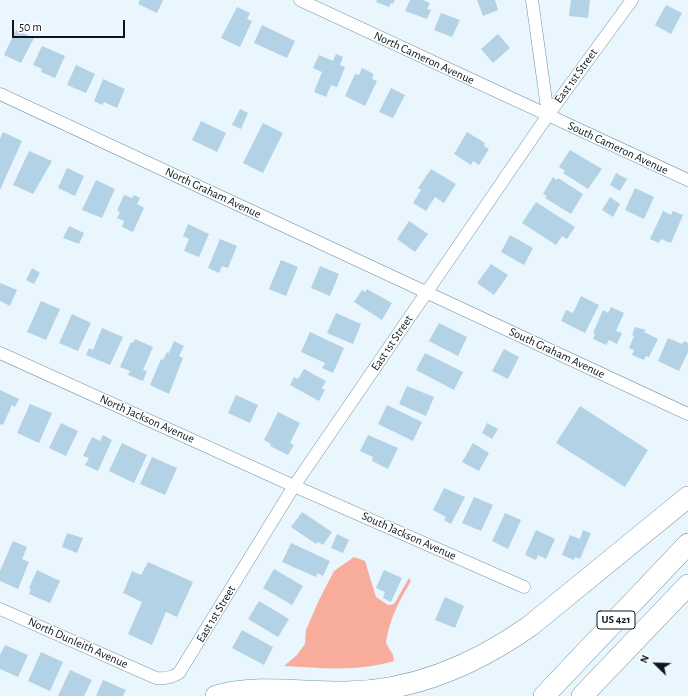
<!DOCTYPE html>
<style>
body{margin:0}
#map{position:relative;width:688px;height:696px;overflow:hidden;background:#e9f6fd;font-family:"Alegreya Sans",sans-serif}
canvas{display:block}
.north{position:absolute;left:636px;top:644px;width:40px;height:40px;-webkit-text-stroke:3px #fff;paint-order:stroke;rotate:293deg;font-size:11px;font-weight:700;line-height:16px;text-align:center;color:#0a161c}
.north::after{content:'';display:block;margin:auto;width:14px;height:18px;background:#0a161c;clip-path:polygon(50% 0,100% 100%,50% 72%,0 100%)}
.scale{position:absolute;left:12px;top:20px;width:113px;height:18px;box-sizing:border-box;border:2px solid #0a161c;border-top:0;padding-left:5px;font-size:12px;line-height:14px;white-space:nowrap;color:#0a161c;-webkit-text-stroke:3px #fff;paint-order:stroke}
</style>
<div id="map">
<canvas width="688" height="696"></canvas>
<div class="north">N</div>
<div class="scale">50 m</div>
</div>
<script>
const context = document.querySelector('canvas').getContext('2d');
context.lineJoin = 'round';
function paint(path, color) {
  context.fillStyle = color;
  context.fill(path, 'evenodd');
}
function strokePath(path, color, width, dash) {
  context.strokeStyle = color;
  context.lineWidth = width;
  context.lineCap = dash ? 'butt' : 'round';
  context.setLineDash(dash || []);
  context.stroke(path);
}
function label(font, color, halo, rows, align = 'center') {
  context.font = font + ' "Alegreya Sans",sans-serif';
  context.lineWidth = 3;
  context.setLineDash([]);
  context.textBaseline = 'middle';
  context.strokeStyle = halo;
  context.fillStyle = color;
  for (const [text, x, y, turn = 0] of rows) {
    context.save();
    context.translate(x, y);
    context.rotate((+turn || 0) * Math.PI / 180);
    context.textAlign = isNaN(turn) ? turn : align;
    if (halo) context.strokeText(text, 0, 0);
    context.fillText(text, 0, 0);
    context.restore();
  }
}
paint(new Path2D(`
 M354 557 365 561 376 597 388 605 394 604 409 578 411 581C399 601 389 620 386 643L393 655 394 661C358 672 321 668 284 666L297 655 305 644 306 630 319 600 334 571Z`), '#f8ac9c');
paint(new Path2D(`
 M140 0H163L157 13 138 4Z
 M377 0H395L393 4 391 3 389 7 376 2Z
 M410 0H423L430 3 427 9 431 10 427 19 405 11Z
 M477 0H495L498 10 483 16Z
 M571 0H590L588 18 569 16Z
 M666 5 682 13 671 34 655 25Z
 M237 7 250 13 247 19 252 21 240 47 221 38Z
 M441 13 460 20 452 37 434 30Z
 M262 25 295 41 287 58 254 43Z
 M16 30 34 38 21 63 4 55Z
 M498 34 510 48 493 63 481 49Z
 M42 46 65 56 55 78 41 72 42 69 33 65Z
 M336 54 343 57 340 65 345 67 337 87 331 85 326 97 314 92 322 72 313 68 319 55 333 61Z
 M76 65 95 74 86 93 67 85Z
 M362 68 374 74 372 79 377 81 365 106 345 96 355 74 359 75Z
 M103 79 125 89 117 108 104 102 102 105 94 101Z
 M391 88 405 95 393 118 379 112Z
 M240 109 248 113 241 129 232 125Z
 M201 121 226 133 217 152 192 140Z
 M263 123 283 133 263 173 243 163Z
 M3 132 22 141 0 190V139Z
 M467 132 485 143 484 146 489 149 479 165 473 161 471 165 454 154Z
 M570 150 602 169 588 189 563 173 565 171 559 167Z
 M29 151 52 161 33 194 13 185Z
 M67 168 84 176 75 196 58 188Z
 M431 169 456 184 444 203 435 197 426 211 413 203 421 190 418 188Z
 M616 173 627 179 620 191 610 185Z
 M553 177 557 180 558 178 583 194 571 214 545 198 547 196 543 194Z
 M96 180 115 189 102 218 82 210Z
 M635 188 654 197 644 219 625 210Z
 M124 195 132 198 134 195 140 198 137 204 144 208 133 232 122 227 124 221 117 218 120 212 117 211Z
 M610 197 620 204 613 217 602 210Z
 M536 202 575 227 567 239 562 236 556 245 522 223Z
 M663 211 671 215 673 211 683 215 671 243 661 239 659 243 650 239Z
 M409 221 428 234 415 252 397 239Z
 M188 224 209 234 199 257 184 251 189 239 183 236Z
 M69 226 84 233 79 244 63 238Z
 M510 235 533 248 524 265 501 252Z
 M220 239 237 246 228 268 222 266 219 273 208 268Z
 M281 260 298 267 286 296 269 289Z
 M491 264 508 275 494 295 477 283Z
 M320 266 339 274 330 296 311 288Z
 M32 268 40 273 34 284 26 280Z
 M0 283 17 290 10 306 0 301Z
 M367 289 392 303 382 320 354 302 362 290 365 292Z
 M581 296 599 305 585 333 561 321 566 310 573 313Z
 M41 301 60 309 46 340 27 332Z
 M611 307 624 313 616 331 622 333 617 344 609 340 606 345 593 339 595 334 593 333 603 310 608 313Z
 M336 313 361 324 353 344 327 333Z
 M72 314 91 323 78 351 59 343Z
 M439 323 467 337 458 356 429 341Z
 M635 327 646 330 644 332 658 339 649 357 646 356 644 360 632 355 634 350 629 348 634 336 632 335Z
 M102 328 123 337 110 365 86 355 89 348 93 350Z
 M310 332 344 348 333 373 322 368 325 363 301 352Z
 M668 338 682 344 684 341 688 343V352L679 371 658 361Z
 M135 339 153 347 143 370 147 371 143 381 128 375 130 371 120 367 131 342 133 343Z
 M174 341 184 346 179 356 183 358 169 394 150 385 161 359 163 360 167 352 169 353Z
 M504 349 519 357 508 379 492 371Z
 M425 353 463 372 454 390 416 370Z
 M304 369 326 381 322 388 325 390 319 401 290 385 294 377 298 379Z
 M407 386 434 397 426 416 399 404Z
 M0 390 19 399 15 407 12 405 3 425 0 424Z
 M236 395 258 405 250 423 228 413Z
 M30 404 52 413 39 443 17 433Z
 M387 405 422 422 413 441 378 424Z
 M580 406 648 450 625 487 556 443Z
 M278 412 300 423 290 443 294 445 288 455 270 446 271 444 264 440Z
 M61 423 78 431 66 456 49 448Z
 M487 423 498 429 492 439 482 433Z
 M103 435 112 440 98 471 85 465 89 458 83 456 92 437 100 441Z
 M368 435 398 448 388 469 372 461 373 457 360 451Z
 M122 443 147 455 134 483 109 471Z
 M473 443 489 453 479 471 462 462Z
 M152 457 177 468 165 495 140 484Z
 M444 488 465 497 451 524 444 520 446 517 433 510Z
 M474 497 493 505 481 531 462 523Z
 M302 512 332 532 323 545 318 542 316 544 291 527Z
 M505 513 521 520 508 549 492 541Z
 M536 530 555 539 546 559 538 555 536 560 525 555Z
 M583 530 591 533 580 559 575 557 574 560 562 555 570 535 580 539Z
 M67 533 83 538 77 553 62 547Z
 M337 534 349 540 343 553 331 548Z
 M13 541 27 547 22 559 29 562 18 589 0 581V571Z
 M291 543 330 561 323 576 317 573 316 577 282 562Z
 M148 562 193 582 177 617 166 612 152 645 128 634 142 602 123 593 132 571 141 575Z
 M274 569 303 586 292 605 263 588Z
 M37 570 60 581 50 603 29 594 31 589 29 588Z
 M384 570 402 578 391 602 383 598 385 592 376 588Z
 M445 597 464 606 455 628 435 620Z
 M259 601 289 619 278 637 248 619Z
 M242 630 273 647 264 665 232 648Z
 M5 645 28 655 18 677 0 669V655Z
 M41 652 63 662 50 691 28 681Z
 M70 670 92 680 84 696H58Z
 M103 680 126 690 123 696H96Z`), '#b3d2e5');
const minor = new Path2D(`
 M300 0 688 180
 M532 0 548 115
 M0 94 688 414
 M0 353 294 486 524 587
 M0 609 156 678C165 679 171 678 179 673L294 486 548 115 632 0`);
const motorway = new Path2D(`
 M216 696C258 684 304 693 347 692 414 691 476 664 530 626L688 497
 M544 696 688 544
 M582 696 688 585`);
strokePath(minor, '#7794a6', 13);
strokePath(motorway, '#7794a6', 22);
strokePath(minor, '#fff', 12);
strokePath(motorway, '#fff', 21);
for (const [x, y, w] of [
 [616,620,38]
]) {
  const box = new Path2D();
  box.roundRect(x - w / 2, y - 9, w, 18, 3);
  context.fillStyle = '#fff';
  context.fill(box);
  strokePath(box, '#0a161c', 1);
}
label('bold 11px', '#0a161c', null, [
 ["US 421",616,620]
]);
label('12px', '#0a161c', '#fff', [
 ["North Cameron Avenue",424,58,25],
 ["East 1st Street",576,76,-54],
 ["South Cameron Avenue",618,148,25],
 ["North Graham Avenue",213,193,25],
 ["East 1st Street",392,343,-56],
 ["South Graham Avenue",557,353,25],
 ["North Jackson Avenue",147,419,24],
 ["South Jackson Avenue",409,536,24],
 ["East 1st Street",216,614,-59],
 ["North Dunleith Avenue",78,643,24]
]);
</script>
